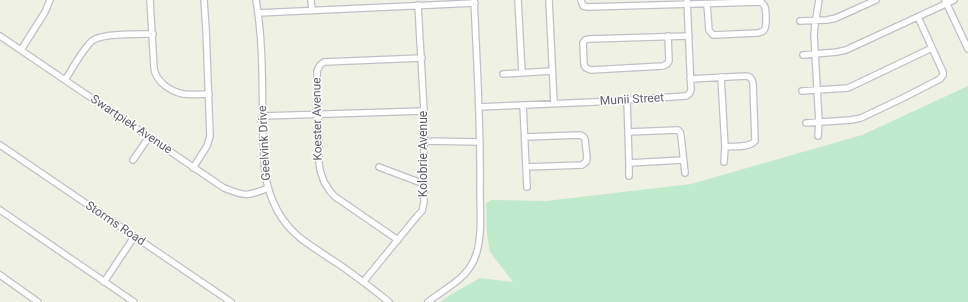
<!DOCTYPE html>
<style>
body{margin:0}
canvas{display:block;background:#f0f1e5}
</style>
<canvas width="968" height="302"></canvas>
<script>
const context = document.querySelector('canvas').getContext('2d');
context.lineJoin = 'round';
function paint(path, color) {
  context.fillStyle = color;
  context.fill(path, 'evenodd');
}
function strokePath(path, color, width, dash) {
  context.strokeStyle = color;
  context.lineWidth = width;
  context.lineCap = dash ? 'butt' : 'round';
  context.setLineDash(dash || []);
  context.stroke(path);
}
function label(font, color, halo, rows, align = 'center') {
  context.font = font + ' Roboto,sans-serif';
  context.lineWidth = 3;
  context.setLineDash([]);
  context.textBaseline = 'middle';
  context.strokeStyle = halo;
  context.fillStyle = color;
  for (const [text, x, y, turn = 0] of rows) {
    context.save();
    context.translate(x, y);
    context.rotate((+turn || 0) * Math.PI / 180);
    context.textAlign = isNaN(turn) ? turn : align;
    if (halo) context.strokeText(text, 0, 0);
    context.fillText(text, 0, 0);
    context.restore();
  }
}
paint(new Path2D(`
 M968 86V302H440L450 295 480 278 513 282 490 252 487 235 486 204 491 200 546 201 691 184 862 135Z`), '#c0eacc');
const minor = new Path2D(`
 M150 0 154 68C156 82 170 91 183 94 192 95 201 94 209 94
 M256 0C266 57 260 116 265 173 269 198 280 221 299 237 312 247 326 256 340 265 357 277 373 289 389 302
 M311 0 312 10
 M518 0 522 73
 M549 0 554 103
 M581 0 583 6 588 7 761 2C763 4 764 4 765 7 766 11 767 27 764 30 763 32 761 32 758 33L713 35 709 30 707 4
 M945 0 968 49
 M258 13 475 3
 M800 21 827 20 836 18 876 0
 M0 36 224 188C244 196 247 197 268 188
 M668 36 669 61 667 64 663 66 591 70 586 68 584 65 583 43 585 40 589 39 689 36
 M21 50 45 12 50 0
 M803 55 837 52 846 50 954 0
 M503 74 552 71
 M721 77 725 147 724 162
 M690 79 746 76C750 76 752 79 753 83L755 141C749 148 733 146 725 147
 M65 80C73 68 82 50 92 41 101 33 140 34 153 34
 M802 91 848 88 932 48
 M627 100 629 163 683 160
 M523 105 527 187
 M479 107 594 102 686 96 690 93 691 90 687 0
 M263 116 424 111
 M806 123 851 120 861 118 903 98 940 79 943 75V72L918 17
 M628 132 678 130 680 132 681 136 685 173
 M818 136 819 122 814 35 815 24 819 0
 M525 137 580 135 584 137 585 139 587 158 586 162 582 165 526 167
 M425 141 480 142
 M0 145 231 302
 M133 160 149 137
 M629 163V176
 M379 167 424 184
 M193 168 207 146 210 136 206 29 204 0
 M0 210 134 302
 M398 240 334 196 330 191 324 182 320 170 319 162 317 71 320 65 324 62 422 58
 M0 275 38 302
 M364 281 418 215 422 211 424 202V111L418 5
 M104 282 134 237
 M428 302C444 289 465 280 474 260 483 240 480 212 480 191 481 127 477 64 474 0`);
strokePath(minor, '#bfc0c7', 8);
strokePath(minor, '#fff', 5.5);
label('12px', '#5d5e67', '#fff', [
 ["Munii Street",632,100,-3],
 ["Koester Avenue",318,119,-91],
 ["Swartpiek Avenue",131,125,34],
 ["Geelvink Drive",265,143,-93],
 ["Kolobrie Avenue",424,154,-90],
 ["Storms Road",115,224,34]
]);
</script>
